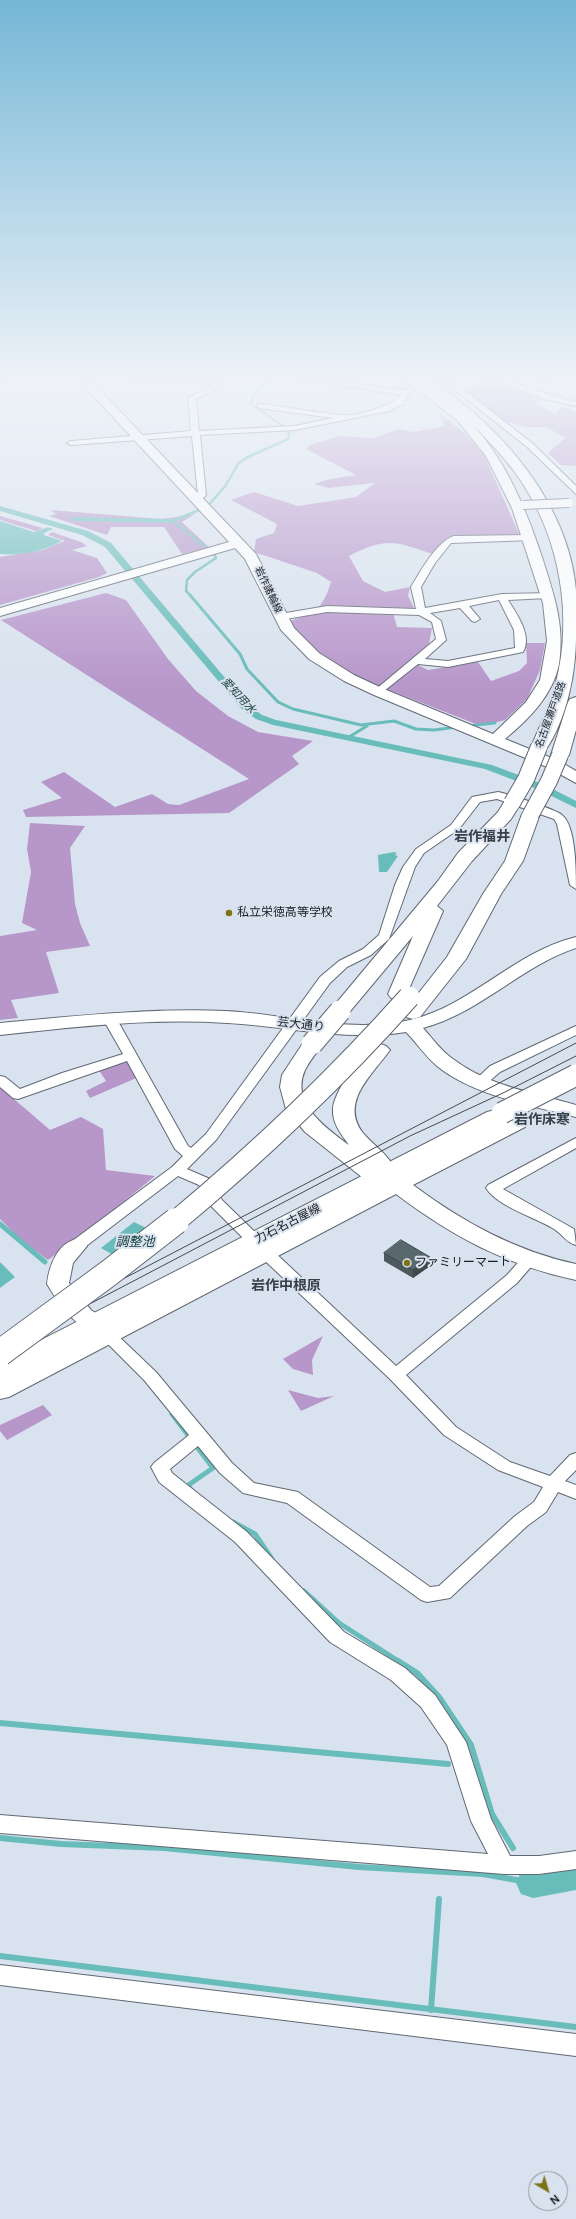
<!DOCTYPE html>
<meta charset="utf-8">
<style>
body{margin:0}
#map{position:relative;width:576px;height:2219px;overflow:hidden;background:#d9e3ef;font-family:"DM Sans",sans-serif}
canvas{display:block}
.north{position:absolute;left:528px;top:2171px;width:40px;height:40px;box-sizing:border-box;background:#d9e3ef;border:1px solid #8c939c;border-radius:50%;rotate:142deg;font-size:11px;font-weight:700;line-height:16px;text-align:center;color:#191c20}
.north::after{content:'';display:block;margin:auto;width:14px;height:18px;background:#7d7416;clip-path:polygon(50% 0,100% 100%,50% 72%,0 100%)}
</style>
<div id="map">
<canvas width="576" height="2219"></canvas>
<div class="north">N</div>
</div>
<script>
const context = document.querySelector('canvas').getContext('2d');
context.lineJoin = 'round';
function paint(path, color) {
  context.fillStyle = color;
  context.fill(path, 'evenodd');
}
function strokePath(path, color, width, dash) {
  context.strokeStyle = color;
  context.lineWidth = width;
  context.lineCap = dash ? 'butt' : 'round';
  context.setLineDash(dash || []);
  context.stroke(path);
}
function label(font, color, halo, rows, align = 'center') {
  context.font = font + ' "DM Sans","Noto Sans JP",sans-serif';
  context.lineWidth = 4;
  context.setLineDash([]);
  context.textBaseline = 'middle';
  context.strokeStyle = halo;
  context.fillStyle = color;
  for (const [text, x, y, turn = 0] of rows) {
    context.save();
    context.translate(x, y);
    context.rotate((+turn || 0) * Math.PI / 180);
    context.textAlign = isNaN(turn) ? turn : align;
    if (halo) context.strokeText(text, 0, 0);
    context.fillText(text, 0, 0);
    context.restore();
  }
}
paint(new Path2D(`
 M490 379 540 398 536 403 555 414 561 407 570 408 571 411H576V466L561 465 548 453 565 438 546 427H526L505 421 465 392 467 387 481 381Z
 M439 413 466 434 485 457 520 536 449 537 433 554C396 542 387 536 349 556L363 581 385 592 410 587 408 596 414 608 392 609 397 627 432 628 428 649 412 662 428 670 478 662 491 681 519 671 527 663 526 643H545L540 670 527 699 505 720 481 726 353 676 313 650 288 622C315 612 322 611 331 582L317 573 254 552 256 539 274 533 277 524 231 500 254 492 298 506 356 497 375 483 329 488 314 484 330 479 356 475 306 449 312 444 340 436 373 438 398 429 414 432 445 426Z
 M50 510 162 519 195 514 182 522 209 547 182 554 164 527H111L107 535 49 516 56 514Z
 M0 516 43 528 36 531 0 520Z
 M52 532 81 542 87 546 72 550 97 558 107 573 99 577 0 605V557L43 550 65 541 48 535Z
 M106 593 126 600 168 659 196 691 228 716 258 732 313 741 292 756 299 764 229 813 26 817 23 810 62 798 41 782 64 772 115 807 152 794 168 804 179 805 249 779 1 620Z
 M30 823 85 826 70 848 75 904 80 923 90 946 46 952 59 993 11 1000 18 1018 0 1020V936L37 930 22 923 31 872 27 849Z
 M130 1056 141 1076 90 1098 86 1091 106 1081 97 1067Z
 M0 1087 50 1130 81 1117 103 1129 106 1170 155 1176 103 1219 48 1260 20 1239 0 1219Z
 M323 1336 312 1360 313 1375 293 1369 283 1359Z
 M288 1390 318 1398 334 1396 301 1411Z
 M43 1405 52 1415 7 1440 0 1431V1425Z`), '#b796ca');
paint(new Path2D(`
 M0 521 34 532 48 527 53 529 44 533V535L62 541C45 551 20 556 0 554Z
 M394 852 397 853 395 855 398 856 387 872H379L378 855Z
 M134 1222 169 1239 134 1267 101 1248Z
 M0 1262 15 1277 0 1288Z`), '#68bcba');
strokePath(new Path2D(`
 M191 596 186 591 187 580 195 572 216 558 214 554 173 521 208 506 226 485 238 464 246 458 288 439 290 431 251 404C252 388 267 383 279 377`), '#68bcba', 2.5);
strokePath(new Path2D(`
 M190 595 240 654 247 669 278 702 293 709 361 725 394 721 416 729 434 730 457 727
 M467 726 495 723
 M349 737 367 726`), '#68bcba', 3);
strokePath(new Path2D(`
 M0 1224 45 1262
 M172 1414 213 1468 187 1486 190 1488
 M233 1522 255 1534 272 1559
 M304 1591 339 1623 400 1662`), '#68bcba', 5);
strokePath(new Path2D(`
 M398 1661 417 1673 439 1697 471 1745 492 1814 513 1848
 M0 1723 448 1764
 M0 1838 61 1844 164 1848 359 1867 483 1874 533 1883
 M0 1956 576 2027
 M431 2010 439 1899`), '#68bcba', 6);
paint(new Path2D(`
 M0 506 88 531 111 543 248 705 262 715 276 720 492 765 545 785 576 801V808L537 789 485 769 273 725 256 719 242 709 105 547 82 535 0 511Z
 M71 517 173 519 177 521 173 523 74 521 70 519Z`), '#68bcba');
paint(new Path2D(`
 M0 377H12L0 384Z
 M576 1860V1890L533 1898 521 1894 516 1883 521 1872 533 1868Z`), '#68bcba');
const street = new Path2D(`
 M118 377H224L218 388 196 399 199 431 295 426 333 418 258 408V404H261C288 407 318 413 344 415 356 417 394 405 401 395L282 377H305L403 390 420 385 424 387 410 392 403 404 389 411 295 430 200 435 206 495 197 504 193 501 198 495 192 436 71 445 67 443 71 441 191 431 188 398 212 385 214 382 174 383 122 379Z
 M438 377H447L532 443 576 486V494L526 446Z
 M488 377H500L529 388 547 377H556L536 390 576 402V406L544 399Z
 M529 535 533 538 532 540 451 543 435 563 421 587 425 608 502 594 551 593V597L548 598 508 600C516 613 533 636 523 652L448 667 418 664 379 695 375 694V690L436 639 432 622 419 615 327 612 280 620 275 617 280 614 327 606 416 609 411 587C420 572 437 541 454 536ZM499 600 514 630 515 648 448 661 425 659 446 640 441 621 430 613 460 608 472 621 475 622 480 619 469 606Z
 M498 792C508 794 555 809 562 815 576 826 576 871 576 889L570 885 557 824 554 819 497 799 480 802 459 829 424 853 415 867 389 939 371 955 347 967 330 983 216 1140 187 1169 210 1179 222 1200 260 1237 263 1241 260 1245H250L211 1206 199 1185 178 1176 81 1250H71L68 1246 71 1242 172 1167 183 1156 175 1149 127 1061 18 1099 13 1098 0 1087V1076L5 1077 20 1089 62 1073 123 1054 103 1019 110 1015 115 1016 188 1146 191 1148 206 1134 320 977 339 961 363 949 379 935 395 885 403 867 416 849 451 825 472 797Z
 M576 1026V1035L500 1072 485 1085H475L473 1082 490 1066Z
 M576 1138V1148L503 1189 574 1229 576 1245C567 1243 562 1234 554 1229 535 1217 498 1207 486 1188L488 1185Z
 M266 1248 271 1249 396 1366 507 1275 523 1257H533L536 1261 517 1283 406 1375 456 1427 510 1462 550 1476 570 1455 576 1453V1470L565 1481 576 1485V1499L558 1492 546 1512 527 1526 450 1598 427 1602 421 1600 287 1503 243 1493 220 1473 198 1446 170 1469 172 1473 247 1532 344 1632 405 1668 435 1695 466 1742 491 1819 510 1856H539L576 1851V1869L539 1874H504L0 1833V1815L488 1854 471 1821 447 1745 421 1707 391 1680 330 1642 235 1542 159 1482 151 1467 154 1463 189 1435 144 1380 99 1335 101 1331 107 1329 113 1331 156 1372 232 1463 254 1483 298 1492 430 1587 439 1586 515 1516 534 1502 543 1487 498 1470 444 1435 390 1379 261 1257 258 1253 261 1249Z
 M0 1965 576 2034V2056L0 1985Z`);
const secondary = new Path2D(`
 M81 377H91L95 385 256 554 294 628 319 653 354 675 384 689 493 734 526 702 540 680 547 641 543 603 512 508 486 456 457 420 401 377C418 377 424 385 438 394 495 434 522 496 543 560 554 595 565 626 559 664 553 695 529 719 505 739L559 761 576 771V783L547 767 374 695 344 681 309 659 281 630 245 559 235 548 0 616V608L229 542 86 388Z
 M576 937V948C521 966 480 1013 423 1028 433 1039 441 1051 453 1059 488 1086 535 1093 576 1105V1117C533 1106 472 1095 437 1066 425 1056 417 1043 406 1032 345 1042 288 1026 227 1023 151 1018 76 1027 0 1035V1023C75 1016 150 1008 226 1011 287 1014 349 1034 410 1020 471 1006 514 952 576 937Z
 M76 1239 84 1241 87 1246 73 1263 69 1283 91 1310 103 1318 106 1324 103 1330C79 1336 58 1302 47 1284 49 1266 57 1244 76 1239Z`);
const primary = new Path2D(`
 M495 1110 503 1112 506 1117 504 1120 517 1115 525 1117 528 1122 525 1127 413 1185C463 1222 515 1251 576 1264V1280C506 1265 453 1237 396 1194L9 1397 0 1399V1361L487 1112Z`);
const highway = new Path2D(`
 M413 377C417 377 422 377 425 377 435 379 465 406 474 413 525 457 570 521 576 590 576 605 576 620 576 635 576 673 567 719 545 751H533L531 747C540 726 550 705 556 682 573 617 560 541 523 484 511 465 495 448 479 431 466 418 451 406 437 396 430 390 419 385 413 377Z
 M576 697V730L569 755 566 759H554L551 755 568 702 570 699Z
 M512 798 518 799 521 803 511 819 472 861 437 906 443 911 405 998 398 1000 391 998 388 994 413 936 347 1015 340 1017 333 1015 330 1011 333 1007 438 881 458 853 498 812 506 799Z
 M531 809 537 810 540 814 523 861 501 894 466 959 420 1017 413 1019 406 1017 403 1013 447 957 483 894 505 861 522 814 525 810Z
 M312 1038 319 1040 323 1044C317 1052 310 1060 305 1070 290 1103 326 1128 349 1145 341 1134 332 1123 333 1109 333 1095 360 1053 371 1046 376 1043 382 1044 386 1046L390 1050C373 1074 339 1102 363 1133 372 1144 385 1152 392 1164L389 1169 383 1170 406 1180 410 1185 406 1190 398 1192 390 1190 363 1178 305 1132 286 1109 280 1087 282 1075 305 1040Z`);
strokePath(street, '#606873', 2);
strokePath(secondary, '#606873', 2);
strokePath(primary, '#606873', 2);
strokePath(highway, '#606873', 2);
paint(street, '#fff');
paint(secondary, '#fff');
paint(primary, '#fff');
paint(highway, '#fff');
strokePath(new Path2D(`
 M0 1343 576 1043
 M0 1351 410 1136 503 1093 576 1056`), '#44494e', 1);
const streetBridge = new Path2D(`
 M523 505 569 503`);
const primaryBridge = new Path2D(`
 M502 1113 576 1075`);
const highwayBridgeFar2 = new Path2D(`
 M512 803 526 779 539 747
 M531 814 549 781 560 755`);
const highwayBridgeFar1 = new Path2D(`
 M312 1044 340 1011
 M175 1222C259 1152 337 1078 409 997`);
const highwayBridge = new Path2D(`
 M0 1353 109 1273 176 1221`);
strokePath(streetBridge, '#606873', 10, []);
strokePath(primaryBridge, '#606873', 23, []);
strokePath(highwayBridgeFar2, '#606873', 18, []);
strokePath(highwayBridgeFar1, '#606873', 23, []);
strokePath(highwayBridge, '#606873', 28, []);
strokePath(streetBridge, '#fff', 8);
strokePath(primaryBridge, '#fff', 21);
strokePath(highwayBridgeFar2, '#fff', 16);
strokePath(highwayBridgeFar1, '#fff', 21);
strokePath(highwayBridge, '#fff', 26);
paint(new Path2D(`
 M384 1253 430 1257V1266L413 1278 384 1261Z`), '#4d595e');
paint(new Path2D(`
 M430 1257V1266L413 1278V1270Z`), '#3e494c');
const building = new Path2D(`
 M401 1240 430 1257 413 1270 384 1253Z`);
paint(building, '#59686d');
strokePath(building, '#3e494c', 1);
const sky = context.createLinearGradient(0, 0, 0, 688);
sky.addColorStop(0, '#75b7d6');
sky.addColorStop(0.55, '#eef2f8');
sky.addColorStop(1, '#eef2f800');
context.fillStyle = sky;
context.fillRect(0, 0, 576, 688);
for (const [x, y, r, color] of [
 [229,913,4,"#7d7416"],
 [407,1263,4,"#7d7416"]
]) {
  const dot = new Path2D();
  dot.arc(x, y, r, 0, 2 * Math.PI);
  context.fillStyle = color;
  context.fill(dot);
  strokePath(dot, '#d9e3ef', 1.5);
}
label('10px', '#191c20', '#d9e3ef', [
 ["岩作諸輪線",268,590,65],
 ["名古屋瀬戸道路",551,715,-70]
]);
label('italic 11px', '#194140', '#d9e3ef', [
 ["愛知用水",238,696,47]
]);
label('12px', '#191c20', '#d9e3ef', [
 ["私立栄徳高等学校",237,913],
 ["ファミリーマート",415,1263]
], 'left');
label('12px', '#191c20', '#d9e3ef', [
 ["芸大通り",301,1025,7],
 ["力石名古屋線",288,1224,-27]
]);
label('italic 13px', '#194140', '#d9e3ef', [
 ["調整池",135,1243]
]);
label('bold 14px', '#373f49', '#d9e3ef', [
 ["岩作福井",482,837],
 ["岩作床寒",542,1120],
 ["岩作中根原",286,1286]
]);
</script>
